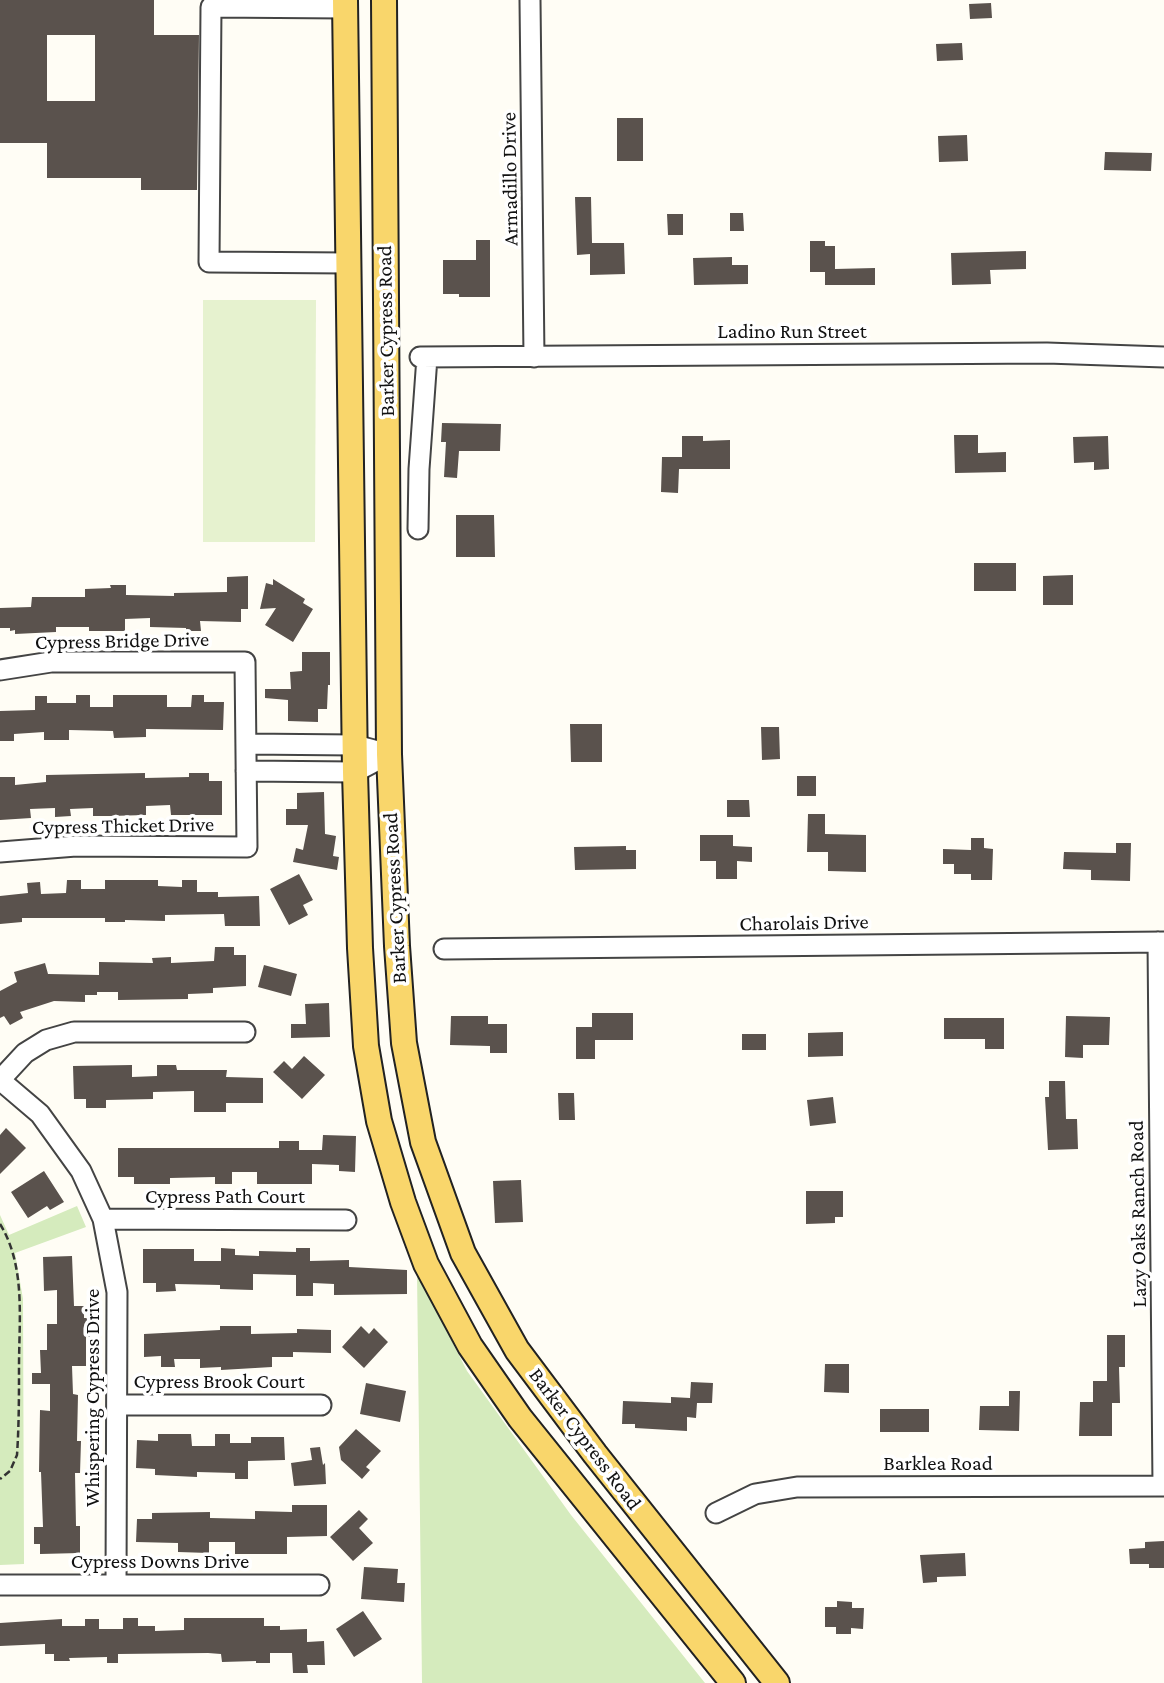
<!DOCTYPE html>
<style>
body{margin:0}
canvas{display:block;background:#fffdf5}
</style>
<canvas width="1164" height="1683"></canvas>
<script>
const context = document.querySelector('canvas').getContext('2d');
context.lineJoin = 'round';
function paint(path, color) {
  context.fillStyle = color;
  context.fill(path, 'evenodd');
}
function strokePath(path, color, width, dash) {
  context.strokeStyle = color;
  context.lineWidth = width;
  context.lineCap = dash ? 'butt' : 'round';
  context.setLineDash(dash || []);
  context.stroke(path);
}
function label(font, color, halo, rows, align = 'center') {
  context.font = font + ' "Crimson Pro",serif';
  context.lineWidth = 7;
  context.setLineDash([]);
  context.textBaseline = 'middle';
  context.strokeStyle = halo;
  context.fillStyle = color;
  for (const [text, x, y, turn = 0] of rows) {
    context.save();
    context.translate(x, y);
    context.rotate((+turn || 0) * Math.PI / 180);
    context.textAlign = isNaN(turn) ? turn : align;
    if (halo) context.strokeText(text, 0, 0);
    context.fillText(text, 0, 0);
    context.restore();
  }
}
paint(new Path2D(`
 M77 1206 86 1227 15 1253 23 1299 24 1564 0 1565V1215L9 1235Z
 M417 1272 467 1371 571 1515 705 1683H422Z`), '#d5ebbd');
paint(new Path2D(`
 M203 300H316L315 542H203Z`), '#e6f2cf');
paint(new Path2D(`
 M0 0H154V35H199L197 190H141V178H47V143H0ZM47 35H95V101H47Z
 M991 3 992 18 970 19 969 4Z
 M962 43 963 60 937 61 936 44Z
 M617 118H643V161H617Z
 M967 135 968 161 939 162 938 136Z
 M1105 152 1152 153 1151 171 1104 170Z
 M575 197H591L592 243H624L625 274 590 275V254L577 255Z
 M730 213H743L744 231H730Z
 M667 214H683V235H668Z
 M476 240H490V297H459V294H443V260H476Z
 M810 241H825V246H835V269L875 268V285H825V272H810Z
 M1026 251V269L990 270 991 284 952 285 951 253Z
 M732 257V265H748V284L694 285 693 258Z
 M442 423 501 424 500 451H459L457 478 444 477 446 442H441Z
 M954 435H978V453L1006 452V472L955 473Z
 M682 436H703V441L730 440V469H679L678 493 661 492 662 457H682Z
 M1108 436 1109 469 1094 470V462L1074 463 1073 437Z
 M456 515H494L495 557H456Z
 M974 563H1016V591H974Z
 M1073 575V605H1043V576Z
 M248 576V609H241V622L200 621 201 631H186V628L150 627V618L125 619V631H89V627H56V632L15 634V630L10 631V628H0V608L31 607 32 597H85V589L111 588 110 585H126V595L174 596V593L227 592V577Z
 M273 579 305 599 303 603 313 609 293 642 265 625 276 608 260 609 266 583 273 585Z
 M302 652H330V685H328L327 709H318V722L288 721V700L265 698V689H291L290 672 302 671Z
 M76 695H90V707H113V695H167V707H191L192 695H204V702H224L223 730 146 729V737L114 738 113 731 69 730V740H44V732L14 734V741H0V711L35 710V696H47V703H76Z
 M570 724H602V762H571Z
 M761 727H779L780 759 762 760Z
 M145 773V778L189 777V773H209V781H222V815H171L170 805 146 806V815L110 816H93V808L70 809 71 816 55 817V808L30 809 31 818 0 820V777H15V785L46 782V775Z
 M797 776H816V796H797Z
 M324 792 325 834 336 836 333 856 339 857 337 870 293 862 296 848 303 850 308 825H286V809H297V793Z
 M727 800H749L750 817H727Z
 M808 814H825V834L866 835V872L828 871V852H807Z
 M700 835H733V846L752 847V862L737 861V879H716V861H700Z
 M971 838H984V848L993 849 992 880H971V874H954V864H943V849L971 850Z
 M1116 843H1131L1130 881 1091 880V870L1063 869 1064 852 1116 853Z
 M626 846V850H636V869L575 870 574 847Z
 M299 874 313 900 303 905 308 915 289 925 270 889Z
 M67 880H81V889H105V880H158V886L182 887V880H197V892H218V897L259 896 260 926H225L224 914 165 915V921L125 920V922H105V918H22V922L0 924V896L28 893 27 883 40 882 41 894 66 893Z
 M215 947H234V955H246V986L213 988V993L188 994V999L118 1000V992H97V995H85V1002L54 1001 20 1012 23 1018 10 1025 4 1016 0 1018V991L17 982 14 972 45 963 48 974 99 975V962L153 963 152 958 171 957V963L214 961Z
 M264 965 297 974 291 996 258 987Z
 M329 1003 330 1037 291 1038V1024H306L305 1004Z
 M592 1013H633V1040H595V1059H576V1027H592Z
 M451 1016H488V1024H507V1053H490V1046L450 1045Z
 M1066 1016 1110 1017 1109 1045H1083V1058L1065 1057Z
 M944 1018H1004V1049H985V1039H944Z
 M843 1032V1056L808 1057V1033Z
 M742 1034H766V1050H742Z
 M304 1056 325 1075 302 1099 273 1072 284 1061 292 1069Z
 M132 1065V1077L157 1076V1065H176L177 1070H227L226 1077 263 1078V1103H226V1112H194V1091L153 1092V1099L106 1100V1108H86V1099H74L73 1066Z
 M1049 1081H1065L1066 1119H1077L1078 1149 1048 1150 1045 1097H1049Z
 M558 1093H574L575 1120H559Z
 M833 1097 836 1123 810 1126 807 1100Z
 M6 1128 26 1148 0 1174V1135Z
 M323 1135 356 1136 355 1172 339 1171V1165L312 1164V1184H257V1172H232V1184H215V1177L170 1178V1184H134V1177H118V1148H279V1141H299V1150H322Z
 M44 1171 64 1202 50 1210 47 1206 28 1218 11 1192Z
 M521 1180 523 1222 495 1223 493 1181Z
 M806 1191H843V1217H835V1223L806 1224Z
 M221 1248 235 1249V1255L259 1256V1251L296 1252V1248H310V1261L349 1260V1267L407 1270V1294L334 1295V1284L313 1283V1296H296V1275L253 1274V1290L220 1289V1285L175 1284 176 1291 156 1292V1283H143V1249H194V1261H221Z
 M72 1256 74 1306H84V1318H90V1337H86V1366H72L73 1394 78 1395 77 1441H81L80 1473H75L76 1526H80V1553L40 1554V1544H34V1527H43L41 1472H39L40 1410 50 1411V1384H32V1373H41L40 1350H47V1324H57V1290L44 1291 43 1257Z
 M220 1326H251V1334L297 1333V1329L331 1330V1353L293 1352V1357H272V1367L221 1370V1367L200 1368V1359H174L175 1367H161V1356L144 1357V1334L220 1330Z
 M361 1326 369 1334 374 1328 388 1342 364 1368 342 1347Z
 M1107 1335H1125V1367H1119L1120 1403H1112V1436H1079L1080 1402H1093V1381H1107Z
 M825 1364H849V1393L824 1392Z
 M691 1382 713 1383 712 1403H697L696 1418 687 1417V1431L635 1428V1424H622L623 1401 671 1403V1397L690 1398Z
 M366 1383 406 1391 400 1422 360 1414Z
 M1009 1391H1020L1019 1431 979 1430 980 1406H1009Z
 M880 1409H929V1432H880Z
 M356 1429 381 1451 366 1467 370 1470 362 1479 341 1460 339 1447Z
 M158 1434H191L192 1446H215V1434H230V1443H251V1437H284L285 1460 248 1461V1479H235V1473L197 1472V1477L155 1475V1469L136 1468 137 1440 158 1441Z
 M320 1447 323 1465 325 1463 326 1484 294 1486 291 1463 312 1460 310 1448Z
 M292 1505H327V1536L287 1537V1554H235V1542H209V1553L178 1552V1543L136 1542 137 1519H152V1513L210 1512V1518L255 1519V1511L292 1512Z
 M359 1510 368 1519 359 1528 373 1543 353 1561 330 1537Z
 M1164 1541V1568H1149V1564H1130L1129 1549 1145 1548V1542Z
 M965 1553 966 1576 937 1577V1582L923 1583 920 1555Z
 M364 1567 398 1569 397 1583H405L404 1602 361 1599Z
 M837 1601 852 1602V1608H864L863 1629 851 1628V1634H836V1627H825V1607H837Z
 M363 1611 382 1639 354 1657 336 1629Z
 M123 1618H138V1626H155V1631L184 1630V1618H264V1626H280V1630L307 1629V1642L324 1641 325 1665H307L308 1673H293L292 1653H270V1663H256V1661L222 1662 221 1654 208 1653 118 1654V1663H107V1657L69 1658 70 1661H54V1654H45V1644L0 1646V1623L62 1619V1626H85V1619H99V1629H123Z`), '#5a524d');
const minor = new Path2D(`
 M530 0 534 357
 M345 8 211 7 209 262 348 263
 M420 357 1047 353 1164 357
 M418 529 419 469 427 357
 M0 670 51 662H245L247 847 76 846 0 852
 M246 744 355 745 389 754
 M246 771 355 772 389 754
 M1158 942 1163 1486
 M444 949 1164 942
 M0 1080 40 1114 81 1171 103 1219 117 1292 116 1585
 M0 1080 25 1053 46 1040 74 1032H245
 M103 1219 346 1220
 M117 1405H321
 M716 1513 755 1494 797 1487 1164 1486
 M0 1585H319`);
const major = new Path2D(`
 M345 0 355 772 360 948 366 1046 379 1121 403 1202 426 1264 470 1346 520 1418 733 1683
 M384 0 389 754 397 946 404 1043 423 1142 463 1253 517 1350 595 1454 777 1683`);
strokePath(minor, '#444', 23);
strokePath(major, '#222', 28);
strokePath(new Path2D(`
 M0 1224C26 1266 19 1320 19 1367 19 1396 19 1425 17 1455L10 1471 0 1479`), '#333', 2.5, [7, 3.5]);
strokePath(minor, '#fff', 19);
strokePath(major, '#f9d66b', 24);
label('21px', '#111', '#fff', [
 ["Armadillo Drive",510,179,-91],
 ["Barker Cypress Road",386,331,-91],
 ["Ladino Run Street",792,332],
 ["Cypress Bridge Drive",122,641,-1],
 ["Cypress Thicket Drive",123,826,-1],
 ["Barker Cypress Road",395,898,-93],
 ["Charolais Drive",804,923,-1],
 ["Cypress Path Court",225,1197],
 ["Lazy Oaks Ranch Road",1138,1214,-91],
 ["Cypress Brook Court",219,1382],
 ["Whispering Cypress Drive",93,1398,-90],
 ["Barker Cypress Road",585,1439,53],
 ["Barklea Road",938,1464],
 ["Cypress Downs Drive",160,1562]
]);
</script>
